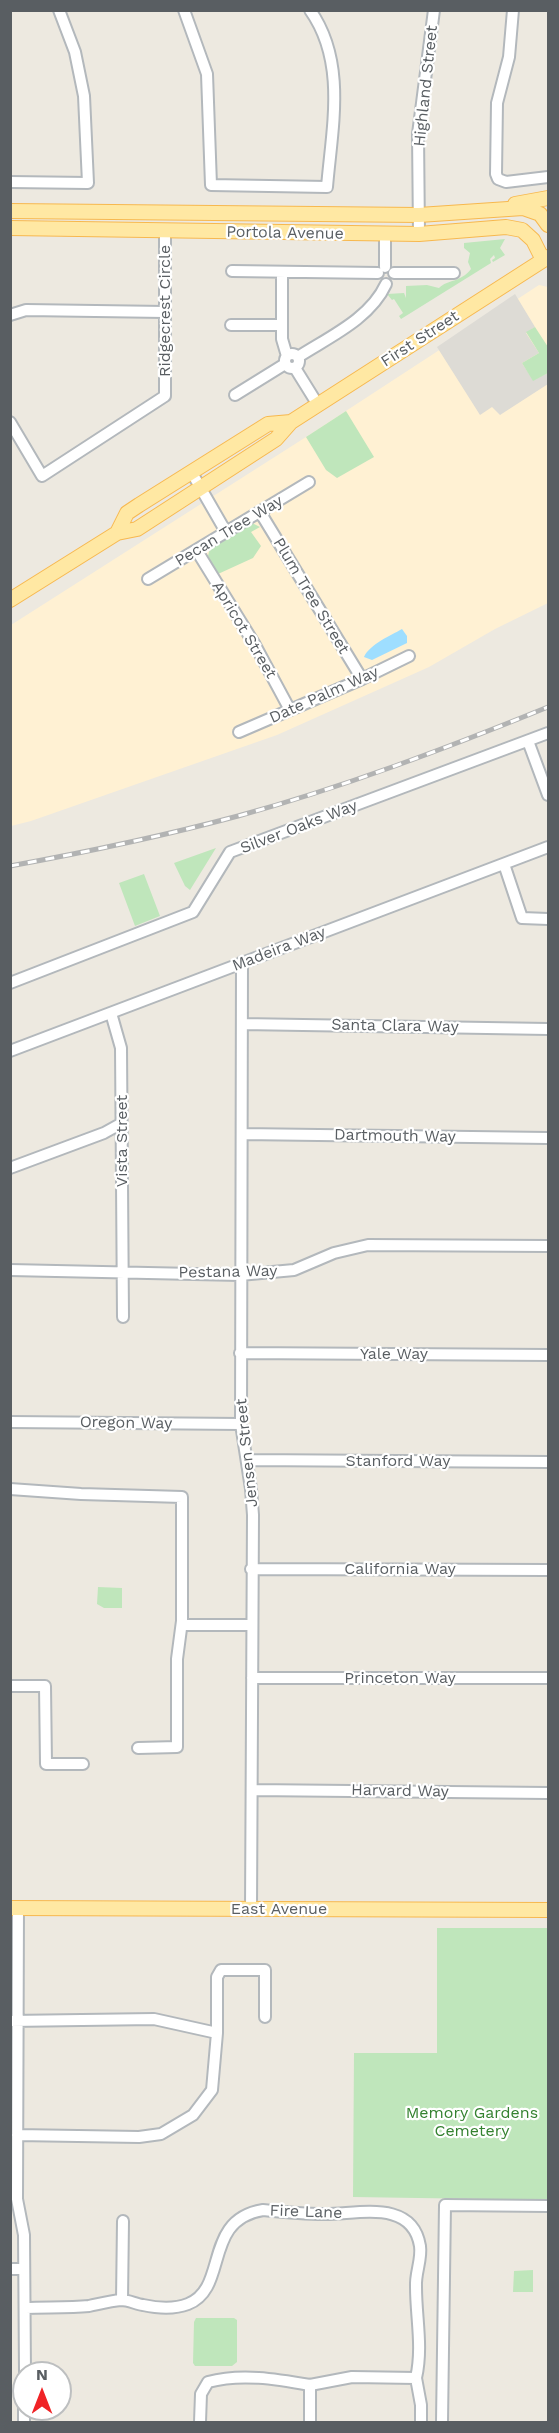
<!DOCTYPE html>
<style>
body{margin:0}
#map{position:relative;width:559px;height:2433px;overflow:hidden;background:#ede9e0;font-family:"Work Sans",sans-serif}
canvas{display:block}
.frame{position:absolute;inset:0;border:12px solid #595e62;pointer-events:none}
.north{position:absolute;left:12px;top:2361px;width:60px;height:60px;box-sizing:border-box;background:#fff;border:2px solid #bdbfc0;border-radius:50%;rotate:0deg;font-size:16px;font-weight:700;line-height:24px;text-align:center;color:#595e62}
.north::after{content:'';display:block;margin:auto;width:21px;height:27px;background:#f02326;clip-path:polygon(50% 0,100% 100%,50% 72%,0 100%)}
</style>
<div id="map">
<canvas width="559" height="2433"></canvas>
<div class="frame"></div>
<div class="north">N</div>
</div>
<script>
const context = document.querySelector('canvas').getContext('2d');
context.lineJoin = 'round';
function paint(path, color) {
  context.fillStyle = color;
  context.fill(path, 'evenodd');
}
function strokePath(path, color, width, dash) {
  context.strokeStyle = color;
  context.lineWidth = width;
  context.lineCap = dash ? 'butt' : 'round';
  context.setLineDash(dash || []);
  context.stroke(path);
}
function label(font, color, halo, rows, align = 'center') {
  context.font = font + ' "Work Sans",sans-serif';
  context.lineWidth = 4.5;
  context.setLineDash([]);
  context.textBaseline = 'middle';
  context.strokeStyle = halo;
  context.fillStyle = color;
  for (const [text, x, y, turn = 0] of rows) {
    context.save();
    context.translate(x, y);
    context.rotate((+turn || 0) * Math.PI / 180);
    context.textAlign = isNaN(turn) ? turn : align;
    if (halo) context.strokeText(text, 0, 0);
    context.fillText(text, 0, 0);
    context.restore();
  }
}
paint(new Path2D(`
 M539 285 548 287V603L495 629 429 667 277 735 31 821 11 826V625L306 437Z`), '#fff1d3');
paint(new Path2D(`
 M515 294 535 327 526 333 539 353 522 363 533 380 548 373V384L500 415 492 407 480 415 437 347Z`), '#dddbd5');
paint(new Path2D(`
 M505 239 500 248 505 255 493 262 492 260 495 258 494 255 490 259 491 263 401 319 399 316 403 313 394 299 392 300 387 294 404 293 406 298V286L427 285 439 288C448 279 460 283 471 269L468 262 470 253 464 248V243Z
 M535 327 548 347V373L533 381 522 363 539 353 526 332Z
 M346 411 374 457 337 478 326 470 306 437Z
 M252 523 260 527 251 532 261 546 253 558 218 574 208 556 210 548Z
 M216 848 190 890 185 886 174 863Z
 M144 874 160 916 135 926 119 883Z
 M98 1587 122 1588V1608H104L97 1604Z
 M437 1928H548V2200L353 2197 354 2053H437Z
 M533 2270V2292H513L514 2271Z
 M196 2318H234L237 2320V2362L232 2366H195L193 2363 194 2322Z`), '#bfe6bb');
paint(new Path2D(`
 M402 629 407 636V643L372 660 364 657C370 644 390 636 402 629Z`), '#9edeff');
const minor = new Path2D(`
 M184 10 207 74 211 185 327 187C332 127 347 62 310 10
 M513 10 509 57 497 103 496 174 498 179 506 182 548 177
 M10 182 88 183 84 96 75 52 59 10
 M419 234 418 134 434 10
 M385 267V234
 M232 271 378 273
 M282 272V339L287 356
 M394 273H454
 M10 315 26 310 165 312
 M231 325H282
 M285 361a7 7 0 1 1 14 0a7 7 0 1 1-14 0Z
 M298 357C329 337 370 319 386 284
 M295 368 318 405
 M235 395 285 364
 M10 422 42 476 165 396V231
 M192 473 226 532
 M260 512 362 679
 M197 551 255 645 290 710
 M148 579 309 482
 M239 732 362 679 409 656
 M528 741 548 795
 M504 864 522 918 548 919
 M242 962 241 1424 251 1489 253 1515 251 1909
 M10 983 193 912 230 852 548 733
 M111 1013 121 1048 123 1317
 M242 1024 548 1029
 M10 1051 548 847
 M242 1134 548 1138
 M10 1168 104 1133 122 1123
 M10 1270 240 1275 294 1270 334 1253 368 1245 548 1246
 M240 1353 548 1355
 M10 1422 241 1424
 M247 1460 548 1462
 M10 1489 81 1494 182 1497V1621L177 1659V1747L138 1748
 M251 1569 548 1570
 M182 1625H252
 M252 1678H548
 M10 1686H45L46 1764H83
 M252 1790 548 1793
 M18 1908 17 2199 24 2235 25 2373
 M10 2021 154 2019 217 2033
 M17 2135 139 2137 161 2134 193 2115 212 2090 217 2033V1977L221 1970H265V2017
 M10 2269H24
 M122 2300 123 2221
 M25 2308C46 2307 68 2308 89 2306 99 2304 110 2301 121 2300 128 2300 136 2304 143 2305 157 2308 175 2309 188 2304 229 2288 202 2220 263 2210 283 2212 303 2214 323 2214 356 2215 412 2198 420 2246 422 2260 415 2273 416 2287 416 2318 423 2347 416 2378
 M24 2409V2422
 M200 2422 201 2394 208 2382C241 2373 276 2379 310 2385
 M310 2422V2385L352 2377 416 2378 421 2405V2422
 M442 2422 445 2205 548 2206`);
const major = new Path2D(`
 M515 204 548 198
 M10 211 419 215 523 208 540 214 548 225
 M10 228 419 234 506 227 522 230 533 240 543 260
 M117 533 127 513 139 505 268 424 291 422
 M10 600 117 533 137 529 276 439 291 422 548 257
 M10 1908 548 1910`);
strokePath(minor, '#b3b8bc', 14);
strokePath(major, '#f7b84f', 16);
strokePath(minor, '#fff', 10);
strokePath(major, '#ffe8a3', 14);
const rail = new Path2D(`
 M10 866C87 852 163 836 238 816 344 787 447 748 548 707`);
strokePath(rail, '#b2b3b3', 5);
strokePath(rail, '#fff', 3, [9]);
label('16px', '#595e62', '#fff', [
 ["Highland Street",426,86,-84],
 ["Portola Avenue",285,233,1],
 ["Ridgecrest Circle",165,311,-90],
 ["First Street",420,339,-33],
 ["Pecan Tree Way",229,531,-31],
 ["Plum Tree Street",311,596,59],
 ["Apricot Street",244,630,59],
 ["Date Palm Way",324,695,-24],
 ["Silver Oaks Way",299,827,-21],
 ["Madeira Way",279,949,-21],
 ["Santa Clara Way",395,1026,1],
 ["Dartmouth Way",395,1136,1],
 ["Vista Street",122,1141,-90],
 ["Pestana Way",228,1272,-1],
 ["Yale Way",394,1354],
 ["Oregon Way",126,1423,1],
 ["Jensen Street",247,1453,-96],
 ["Stanford Way",398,1461],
 ["California Way",400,1569],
 ["Princeton Way",400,1678],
 ["Harvard Way",400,1791,1],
 ["East Avenue",279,1909],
 ["Fire Lane",306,2212,2]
]);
label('16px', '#348230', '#fff', [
 ["Memory Gardens",472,2113],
 ["Cemetery",472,2131]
]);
</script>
